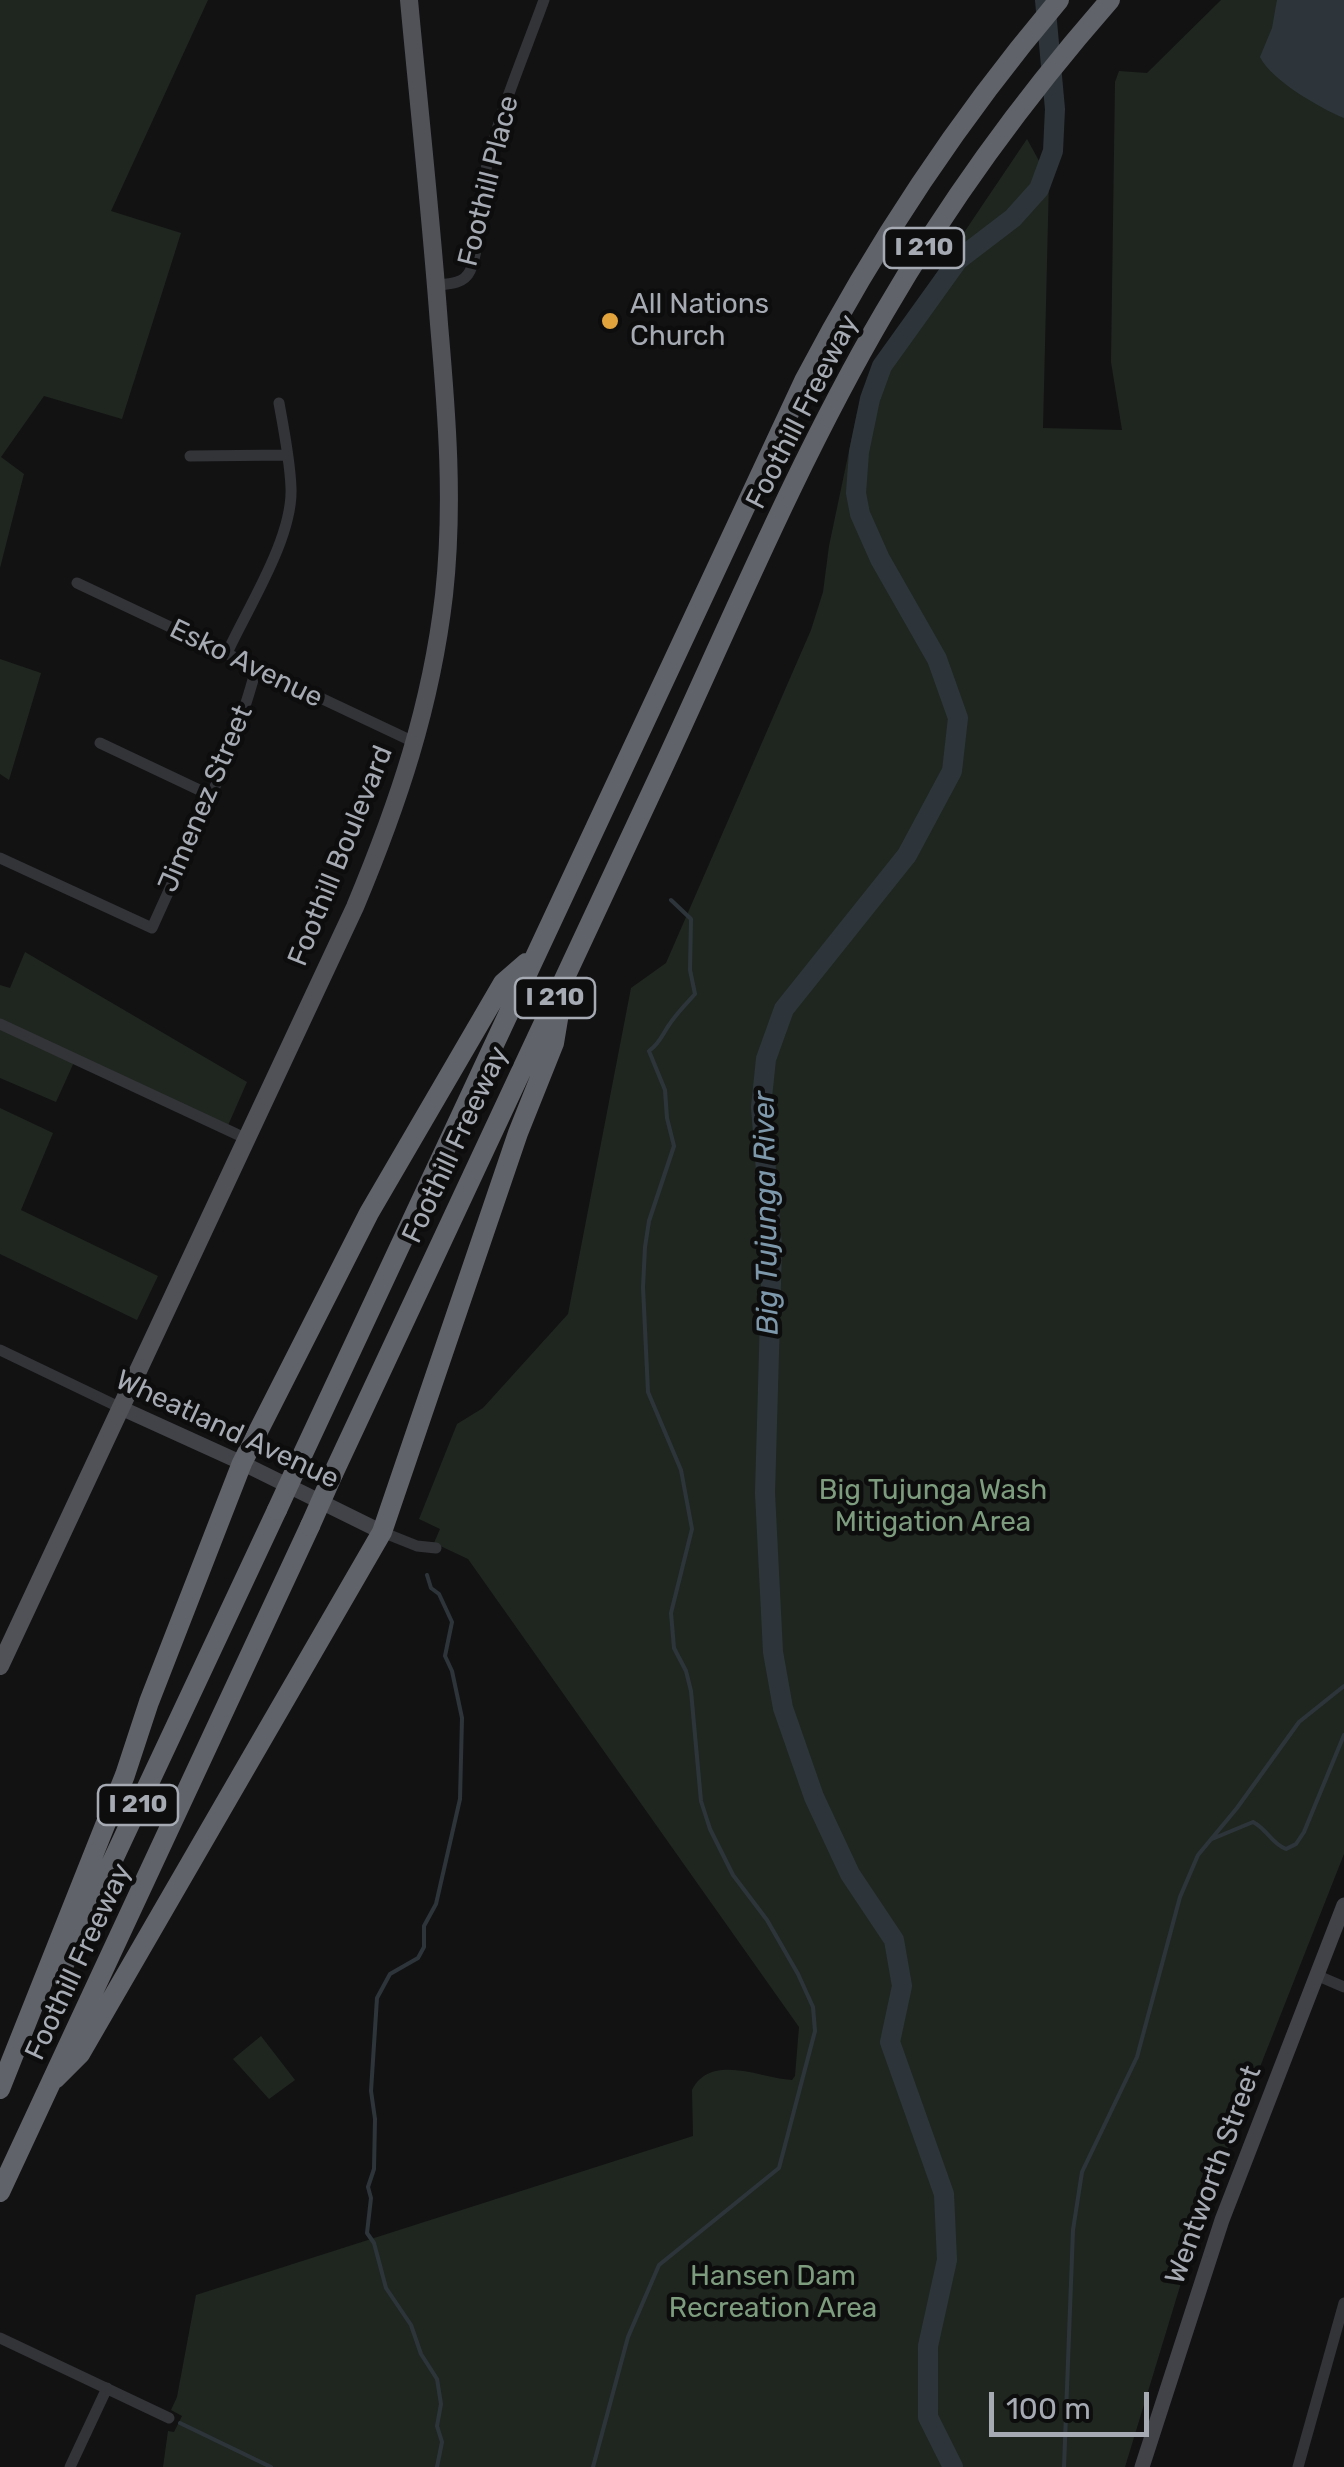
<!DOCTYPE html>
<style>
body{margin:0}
#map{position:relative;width:1344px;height:2467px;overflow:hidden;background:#121213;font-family:Rubik,sans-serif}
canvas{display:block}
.scale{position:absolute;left:989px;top:2392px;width:160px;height:45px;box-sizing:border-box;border:5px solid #a5aab3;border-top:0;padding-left:12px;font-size:30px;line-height:35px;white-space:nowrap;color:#a5aab3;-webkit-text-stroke:8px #0d0d0e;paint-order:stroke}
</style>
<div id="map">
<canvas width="1344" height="2467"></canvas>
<div class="scale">100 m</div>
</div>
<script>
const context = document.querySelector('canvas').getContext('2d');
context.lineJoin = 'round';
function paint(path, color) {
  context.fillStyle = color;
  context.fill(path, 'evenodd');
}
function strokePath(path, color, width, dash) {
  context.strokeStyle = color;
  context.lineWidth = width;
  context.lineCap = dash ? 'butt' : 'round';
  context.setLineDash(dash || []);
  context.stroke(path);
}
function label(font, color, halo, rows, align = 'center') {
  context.font = font + ' Rubik,sans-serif';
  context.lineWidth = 9;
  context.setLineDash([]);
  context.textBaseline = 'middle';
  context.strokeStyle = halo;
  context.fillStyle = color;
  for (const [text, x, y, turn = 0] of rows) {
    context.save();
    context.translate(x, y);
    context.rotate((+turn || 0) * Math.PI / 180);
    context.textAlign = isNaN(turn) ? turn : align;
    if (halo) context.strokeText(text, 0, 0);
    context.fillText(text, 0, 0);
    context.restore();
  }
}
paint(new Path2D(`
 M0 0H208L111 211 181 233 122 419 44 396 1 457 24 474 0 568Z
 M1221 0H1344V1854L1202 2214 1125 2467H163L168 2431 174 2432 182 2416 171 2410 177 2397 196 2295 693 2136 692 2090C711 2052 763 2079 792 2080L795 2076 799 2027 468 1559 434 1543 440 1529 419 1519 457 1424 483 1408 568 1314 631 988 666 963 811 630 823 592 829 546 857 413 934 277 1027 139 1049 179 1043 428 1122 430 1111 362 1115 82 1119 71 1147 73Z
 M0 659 41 673 9 780 0 774Z
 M25 952 247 1082 226 1130 75 1060 56 1102 0 1078V985L10 988Z
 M0 1108 53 1133 21 1210 158 1276 137 1320 0 1254Z
 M261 2036 295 2080 269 2099 233 2059Z`), '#1f261f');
paint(new Path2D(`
 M1277 0H1344V118C1320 108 1271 80 1260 57L1272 28Z`), '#2d353b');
strokePath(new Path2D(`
 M427 1575 431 1588 439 1594 452 1622 445 1656 452 1671 462 1718 460 1799 436 1904 424 1926V1947L418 1958 390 1974 377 1998 371 2091 375 2119 374 2169 368 2187 371 2198 367 2233 374 2243 386 2288 411 2325 421 2354 437 2379 441 2404 437 2426 442 2442 437 2467
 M1212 1839 1253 1822C1268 1830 1271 1843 1286 1849L1296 1844 1304 1832 1344 1735
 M180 2423 271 2467
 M593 2467 628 2337 659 2265 779 2168 815 2031 813 2007 798 1974 767 1920 733 1875 710 1829 701 1801 691 1691 686 1671 674 1648 671 1613 692 1529 681 1470 648 1392 643 1287 645 1247 649 1221 674 1146 667 1118 665 1090 649 1051C660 1043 662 1035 669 1025 676 1014 686 1004 695 994L690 970 691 919 671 900
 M1064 2467 1073 2230 1082 2172 1137 2057 1180 1897 1198 1855 1237 1808 1299 1722 1344 1686`), '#2d353b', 4);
strokePath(new Path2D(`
 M953 2467 928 2417V2346L947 2260 944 2194 890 2042 902 1986 894 1940 850 1874 814 1797 783 1708 773 1652 765 1493 772 1247 761 1107 766 1059 784 1009 907 855 952 771 958 718 937 659 880 559 860 514 856 493 859 452 870 399 882 366 958 260 1013 218 1039 189 1053 151 1055 109 1045 0`), '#2d353b', 20);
strokePath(new Path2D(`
 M436 285C449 284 464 284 470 271 481 247 478 205 484 178 497 117 523 58 544 0
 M190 456 287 455
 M77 583 416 743
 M227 653C248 607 293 538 291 488 290 460 284 431 279 403
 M100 743 212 796
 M0 858 152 928C190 843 232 759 256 669
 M0 1024 247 1139
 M0 1350 121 1408
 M382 1532 417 1546 436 1548
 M1316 1975 1344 1987
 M0 2338 169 2418
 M70 2467 107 2388
 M1298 2467 1344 2303`), '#333438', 11);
strokePath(new Path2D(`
 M121 1408 242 1463 382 1532
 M1142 2467 1222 2220 1344 1905`), '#424348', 15);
strokePath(new Path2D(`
 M0 1666 355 907C398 804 431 707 444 595 454 504 447 415 439 324 431 216 419 108 409 0`), '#505257', 18);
strokePath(new Path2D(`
 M300 1460 804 381C875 245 959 118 1059 0
 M333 1474C442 1241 551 1007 660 774 731 621 799 458 884 313 949 201 1025 97 1110 0
 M59 1975 277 1510
 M55 2079 80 2054 382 1532 518 1133 554 1043 560 1007
 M0 2089 125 1775 149 1702 242 1463 369 1213 503 983 526 963
 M0 2192 310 1526`), '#606369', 20);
strokePath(new Path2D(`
 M277 1510 300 1460
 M310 1526 333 1474`), '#606369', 20);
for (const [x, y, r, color] of [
 [610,321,10,"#e1a33c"]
]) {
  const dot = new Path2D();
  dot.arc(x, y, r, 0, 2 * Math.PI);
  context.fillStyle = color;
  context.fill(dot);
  strokePath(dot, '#0d0d0e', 4);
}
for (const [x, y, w] of [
 [924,248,80],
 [555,998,80],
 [138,1805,80]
]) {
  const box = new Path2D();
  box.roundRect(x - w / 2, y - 20, w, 40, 8);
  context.fillStyle = '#0d0d0e';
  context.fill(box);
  strokePath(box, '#a5aab3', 2.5);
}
label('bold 25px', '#a5aab3', null, [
 ["I 210",924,248],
 ["I 210",555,998],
 ["I 210",138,1805]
]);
label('28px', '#a5aab3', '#0d0d0e', [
 ["Foothill Place",489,181,-76],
 ["Foothill Freeway",803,412,-63],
 ["Esko Avenue",246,664,26],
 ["Jimenez Street",206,799,-67],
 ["Foothill Boulevard",341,856,-68],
 ["Foothill Freeway",456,1145,-65],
 ["Wheatland Avenue",227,1430,25],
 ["Foothill Freeway",79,1962,-65],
 ["Wentworth Street",1214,2175,-70]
]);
label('28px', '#a5aab3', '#0d0d0e', [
 ["All Nations",630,305],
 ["Church",630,337]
], 'left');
label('28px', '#7d9c7e', '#0d0d0e', [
 ["Big Tujunga Wash",933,1491],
 ["Mitigation Area",933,1523],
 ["Hansen Dam",773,2277],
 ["Recreation Area",773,2309]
]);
label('italic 30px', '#7e98ab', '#0d0d0e', [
 ["Big Tujunga River",767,1213,-91]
]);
</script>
